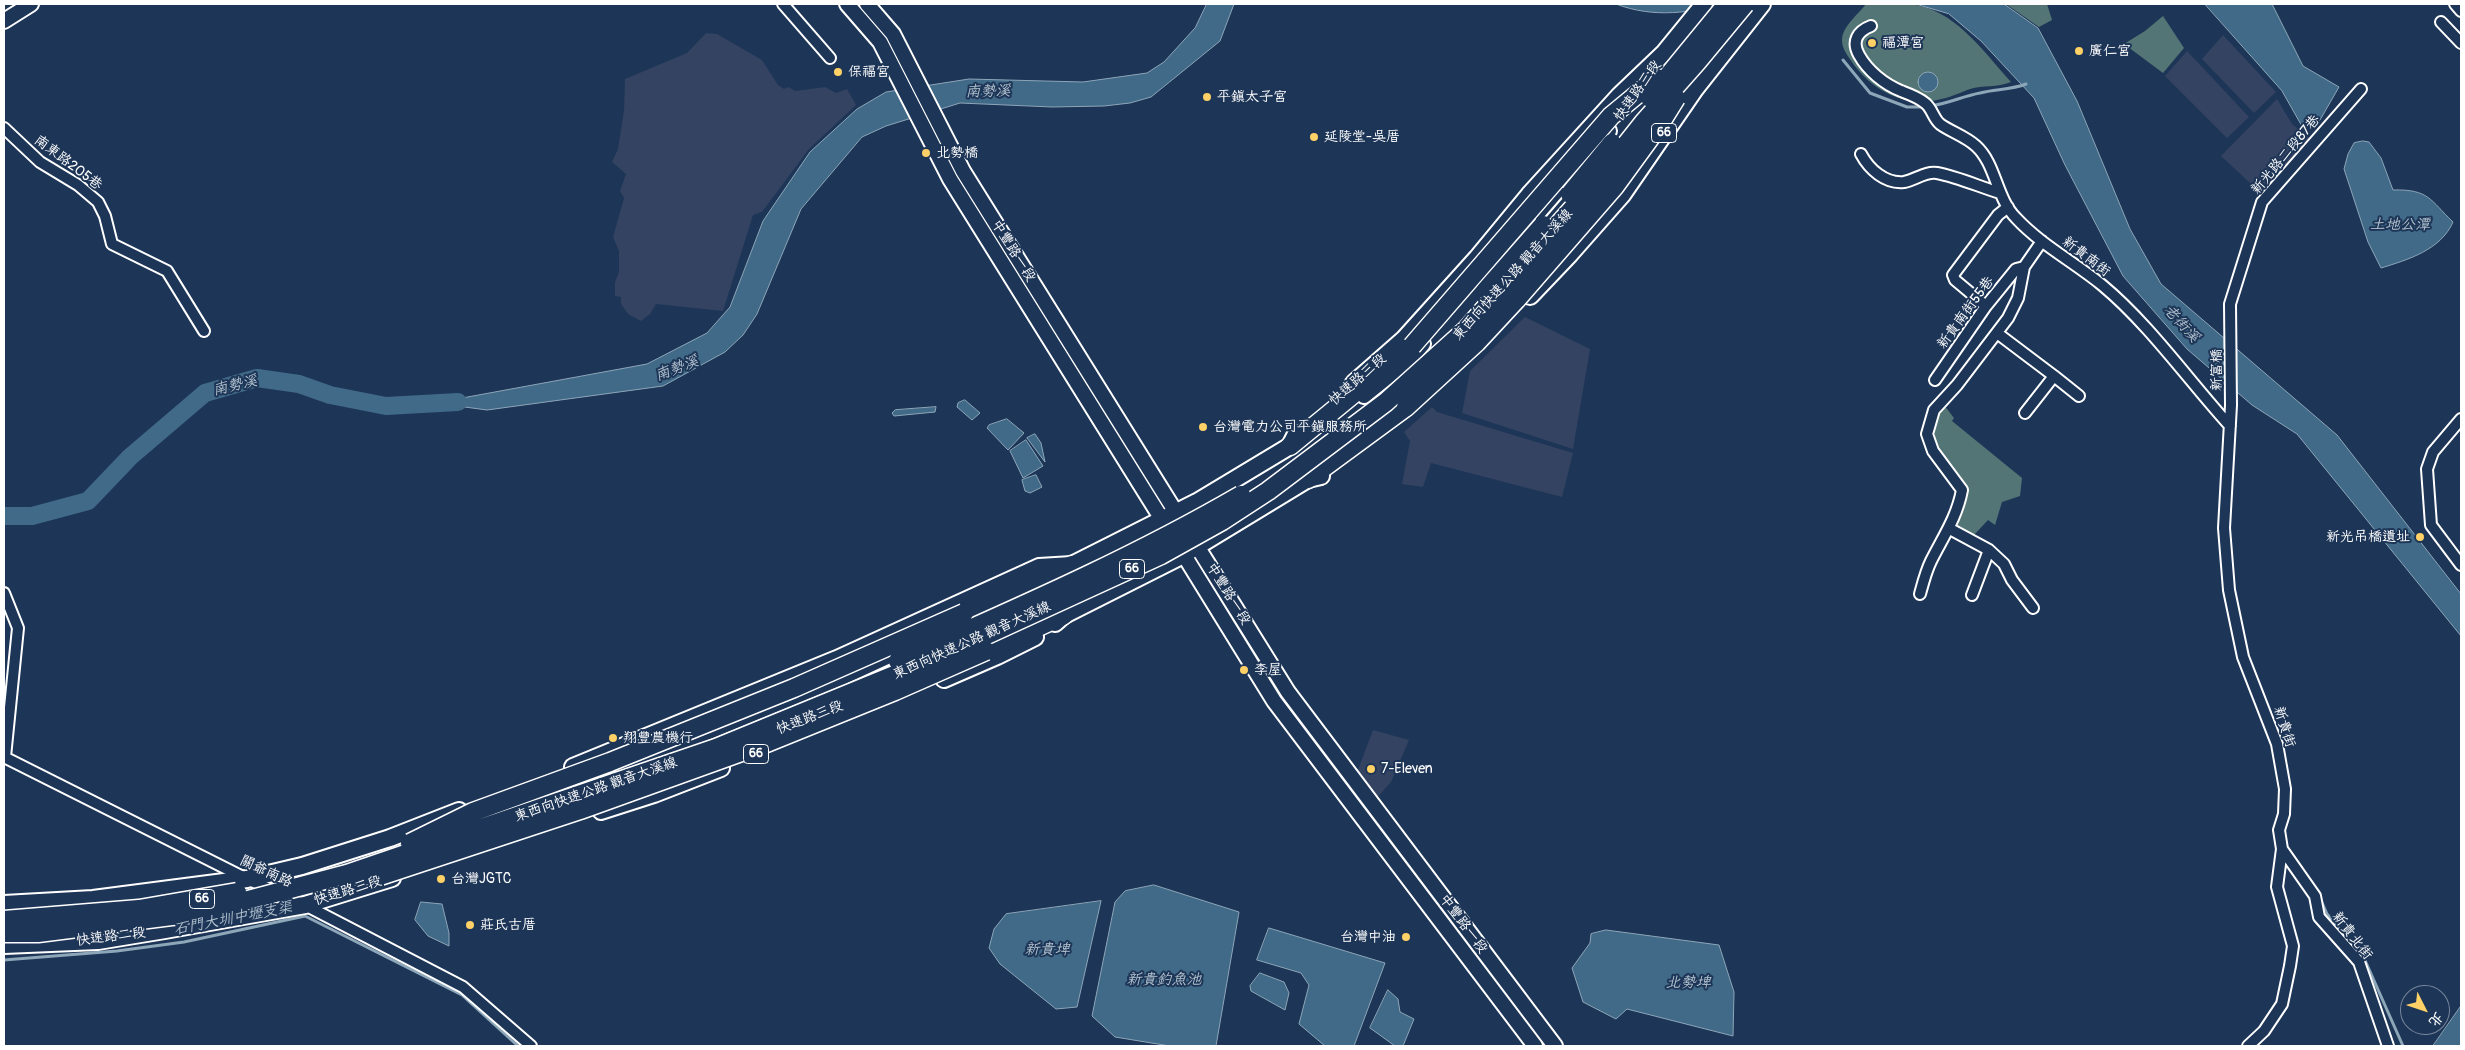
<!DOCTYPE html>
<meta charset="utf-8">
<style>
body{margin:0}
#map{position:relative;width:2465px;height:1050px;overflow:hidden;background:#1d3557;font-family:Pangolin,"LXGW WenKai TC",sans-serif}
canvas{display:block}
.frame{position:absolute;inset:0;border:5px solid #fff;pointer-events:none}
.north{position:absolute;left:2400px;top:985px;width:50px;height:50px;box-sizing:border-box;background:#1d3557;border:1px solid #77869a;border-radius:50%;rotate:131deg;font-size:14px;font-weight:700;line-height:20px;text-align:center;color:#fff}
.north::after{content:'';display:block;margin:auto;width:18px;height:22px;background:#ffd166;clip-path:polygon(50% 0,100% 100%,50% 72%,0 100%)}
</style>
<div id="map">
<canvas width="2465" height="1050"></canvas>
<div class="frame"></div>
<div class="north">北</div>
</div>
<script>
const context = document.querySelector('canvas').getContext('2d');
context.lineJoin = 'round';
function paint(path, color) {
  context.fillStyle = color;
  context.fill(path, 'evenodd');
}
function strokePath(path, color, width, dash) {
  context.strokeStyle = color;
  context.lineWidth = width;
  context.lineCap = dash ? 'butt' : 'round';
  context.setLineDash(dash || []);
  context.stroke(path);
}
function label(font, color, halo, rows, align = 'center') {
  context.font = font + ' Pangolin,"LXGW WenKai TC",sans-serif';
  context.lineWidth = 4;
  context.setLineDash([]);
  context.textBaseline = 'middle';
  context.strokeStyle = halo;
  context.fillStyle = color;
  for (const [text, x, y, turn = 0] of rows) {
    context.save();
    context.translate(x, y);
    context.rotate((+turn || 0) * Math.PI / 180);
    context.textAlign = isNaN(turn) ? turn : align;
    if (halo) context.strokeText(text, 0, 0);
    context.fillText(text, 0, 0);
    context.restore();
  }
}
paint(new Path2D(`
 M706 33 717 34 762 60 778 85 784 89 789 87 795 91 825 87 836 93 847 89 856 105 809 149 762 212 753 215 723 311 656 304 650 314 641 321 628 314 621 304V297L615 296V282L619 272V251L613 237 624 198 620 191 626 174 612 162 618 149 624 111 625 79 687 53Z
 M2223 35 2276 92 2254 113 2202 59Z
 M2187 51 2249 117 2227 138 2165 76Z
 M2277 99 2292 124 2312 140 2263 195 2221 156Z
 M1525 317 1590 349 1573 449 1462 413 1470 371Z
 M1432 407 1437 412 1573 453 1562 497 1431 463 1423 487 1402 484 1410 441 1404 432Z
 M1373 730 1409 740 1391 782 1375 800 1356 775Z`), '#344361');
paint(new Path2D(`
 M1866 4C1880 4 1895 2 1909 4 1954 8 1983 51 2011 82 1997 88 1983 85 1970 89 1959 93 1949 98 1937 100 1904 107 1874 91 1854 65 1848 56 1839 46 1843 34 1846 24 1860 12 1866 4Z
 M2006 4H2047L2052 20 2039 27Z
 M2163 16 2184 48 2163 73 2124 44 2145 31Z
 M1944 405 1954 418 1952 421 2022 478 2020 496 2002 502 1995 525 1988 520 1974 535 1957 528 1968 491C1953 458 1917 447 1944 405Z`), '#547575');
const water = new Path2D(`
 M1207 4H1234L1220 41 1151 97 1130 103 1104 106 1052 107 960 103 886 126 862 137 801 209 757 314 743 335 725 352 663 386 487 410 435 403 647 364 707 333 730 307 763 221 810 152 857 109 886 92 969 79 1083 82 1147 73 1164 62 1195 28Z
 M1616 4H1729C1690 12 1655 19 1616 4Z
 M1916 4H2004L2038 28 2077 101 2130 229 2161 284 2337 435 2461 594V636L2297 434 2252 405 2187 349 2123 276 2065 165 2034 98 1981 41 1949 14Z
 M2205 4H2272L2303 66 2339 87 2320 120 2303 128 2282 91Z
 M1918 82a10 10 0 1 1 20 0a10 10 0 1 1-20 0Z
 M2363 141 2369 142 2381 158 2393 190C2429 189 2430 200 2453 222 2441 250 2407 260 2381 268L2368 242 2344 169 2348 154 2354 143Z
 M965 400 980 413 972 420 957 407 958 403Z
 M936 407 935 412 894 416 892 413 895 410Z
 M1007 419 1024 433 1008 450 987 428 989 425Z
 M1035 434 1041 443 1045 462 1027 438Z
 M1026 440 1043 466 1023 478 1010 451Z
 M1036 475 1042 487 1030 493 1025 491 1022 480Z
 M1154 885 1239 912 1216 1046H1170L1115 1037 1092 1016 1115 902 1125 891Z
 M1101 901 1077 1007 1056 1009 1000 964 989 948 994 929 1006 914Z
 M421 902 442 904 449 933V946L428 936 415 920Z
 M1269 928 1385 963 1354 1046H1325L1299 1024 1309 985 1301 973 1257 960Z
 M1606 930 1719 945 1734 992 1733 1036 1627 1009 1616 1019 1583 1002 1572 968 1590 943 1591 934Z
 M1260 973 1284 982 1289 993 1285 1010 1251 991 1250 986Z
 M1388 990 1398 999 1400 1012 1414 1019 1403 1046H1395L1370 1028Z
 M2461 1006V1046H2433Z`);
paint(water, '#416a88');
strokePath(water, '#8da6b8', 1);
strokePath(new Path2D(`
 M1843 60 1870 93 1907 107H1924
 M1930 106C1948 104 1963 96 1980 93 1995 89 2011 90 2026 84
 M2320 898 2327 914 2364 958 2403 1046
 M4 960 117 951 184 942 305 916 462 995 518 1046`), '#8da6b8', 3);
strokePath(new Path2D(`
 M4 516H32L88 501 130 457 205 393 257 378 299 384 330 395 386 406 458 402`), '#416a88', 18);
const street = new Path2D(`
 M783 4 830 58
 M2455 4 2461 11
 M2441 22 2461 43
 M1871 26C1858 31 1851 41 1859 55 1868 71 1884 84 1901 91 1909 94 1918 97 1925 103 1932 108 1933 118 1940 124 1951 132 1965 136 1976 146 1996 164 1996 198 2016 218 2041 245 2074 262 2102 285 2149 324 2189 381 2230 426
 M4 128 40 162 78 185 98 202 105 216 112 244 167 271 204 331
 M1861 154C1869 169 1885 184 1904 182 1915 180 1926 171 1937 173 1958 177 1980 187 2000 193
 M1986 306 1955 280 1953 275 1998 215 2008 207
 M1997 333 2054 376 2025 413
 M2054 376 2079 396
 M1935 380 1986 306 2016 269 2024 267
 M2461 419 2433 452 2427 469 2431 525 2461 565
 M1950 529 1989 550 2004 564 2012 580 2033 608
 M4 593 18 628 5 757
 M1920 594C1923 583 1926 571 1931 561 1943 537 1957 517 1962 490L1933 451 1927 434 1934 410 1957 385 2008 318 2018 298 2024 267 2042 241
 M1972 595 1989 550
 M4 757 247 879 305 905 463 987 531 1046
 M2282 849 2315 896 2319 917 2359 962 2388 1046
 M2248 1046 2264 1031 2282 1004 2290 966 2293 946 2277 887 2282 849 2279 830 2284 814 2285 789 2277 744 2243 657 2229 590 2224 528 2231 405 2230 304 2262 202 2361 89`);
const secondary = new Path2D(`
 M847 4 880 42 950 179 1168 529
 M867 4 893 34 963 171 1288 692 1555 1046
 M4 21 31 4
 M1489 270 1609 131
 M1364 396 1410 359 1423 344
 M1179 547 1274 701 1535 1046
 M607 771 641 760 844 677 909 647`);
const primary = new Path2D(`
 M1530 296 1570 254 1622 195 1695 89 1762 4
 M1354 383 1404 339 1477 258 1529 195 1620 95 1664 53 1704 4
 M1055 623 1064 615 1183 555 1308 479 1321 476
 M944 679 997 656 1035 637
 M573 767 837 659 1039 567 1072 565 1197 502 1290 446 1296 434
 M601 811 654 794 721 768
 M4 904 93 899 247 879 302 866 390 838 459 811
 M4 945 98 941 165 930 305 905 392 878`);
const highway = new Path2D(`
 M1290 446 1412 346
 M1308 479 1406 407
 M964 613 1072 565
 M986 651 1064 615`);
strokePath(street, '#fff', 14);
strokePath(secondary, '#fff', 18);
strokePath(primary, '#fff', 20);
strokePath(highway, '#fff', 21);
strokePath(street, '#1d3557', 10);
strokePath(secondary, '#1d3557', 14);
strokePath(primary, '#1d3557', 16);
strokePath(highway, '#1d3557', 18);
const highwayBridge = new Path2D(`
 M1650 98 1727 4
 M1570 194 1612 143
 M1486 290 1543 225
 M1412 346 1611 116 1657 78
 M1406 407 1477 342 1516 300 1615 186 1658 127 1676 98
 M898 661C1015 609 1129 560 1241 495
 M410 843 473 812 610 762 794 688 964 613
 M355 875 380 876 580 810 769 742 895 691 986 651
 M4 920 139 909 237 892
 M4 933H38L203 912 347 874 716 748 943 655 1161 555 1222 521 1268 491 1386 402 1467 329 1601 176 1643 123 1697 62 1745 4`);
strokePath(highwayBridge, '#fff', 21, []);
strokePath(highwayBridge, '#1d3557', 18);
for (const [x, y, r, color] of [
 [1872,43,5,"#ffd166"],
 [2079,51,5,"#ffd166"],
 [838,72,5,"#ffd166"],
 [1207,97,5,"#ffd166"],
 [1314,137,5,"#ffd166"],
 [926,153,5,"#ffd166"],
 [1203,427,5,"#ffd166"],
 [2420,537,5,"#ffd166"],
 [1244,670,5,"#ffd166"],
 [613,738,5,"#ffd166"],
 [1371,769,5,"#ffd166"],
 [441,879,5,"#ffd166"],
 [470,925,5,"#ffd166"],
 [1406,937,5,"#ffd166"]
]) {
  const dot = new Path2D();
  dot.arc(x, y, r, 0, 2 * Math.PI);
  context.fillStyle = color;
  context.fill(dot);
  strokePath(dot, '#1d3557', 2);
}
for (const [x, y, w] of [
 [1664,133,25],
 [1132,569,25],
 [756,754,25],
 [202,899,25]
]) {
  const box = new Path2D();
  box.roundRect(x - w / 2, y - 9.5, w, 19, 4);
  context.fillStyle = '#1d3557';
  context.fill(box);
  strokePath(box, '#fff', 1);
}
label('bold 12px', '#fff', null, [
 ["66",1664,133],
 ["66",1132,569],
 ["66",756,754],
 ["66",202,899]
]);
label('14px', '#fff', '#1d3557', [
 ["福潭宮",1882,43],
 ["廣仁宮",2089,51],
 ["保福宮",848,72],
 ["平鎮太子宮",1217,97],
 ["延陵堂-吳厝",1324,137],
 ["北勢橋",936,153],
 ["台灣電力公司平鎮服務所",1213,427],
 ["新光吊橋遺址",2410,537,"right"],
 ["李屋",1254,670],
 ["翔豐農機行",623,738],
 ["7-Eleven",1381,769],
 ["台灣JGTC",451,879],
 ["莊氏古厝",480,925],
 ["台灣中油",1396,937,"right"]
], 'left');
label('14px', '#fff', '#1d3557', [
 ["快速路三段",1638,91,-55],
 ["新光路二段87巷",2286,155,-50],
 ["南東路205巷",68,163,37],
 ["中豐路一段",1013,251,58],
 ["新貴南街",2086,257,37],
 ["東西向快速公路 觀音大溪線",1513,275,-48],
 ["新貴南街55巷",1966,313,-54],
 ["新富橋",2217,370,-90],
 ["快速路三段",1358,380,-41],
 ["中豐路一段",1228,594,58],
 ["東西向快速公路 觀音大溪線",972,641,-24],
 ["快速路三段",810,718,-21],
 ["新貴街",2284,727,72],
 ["東西向快速公路 觀音大溪線",596,790,-19],
 ["關爺南路",266,872,25],
 ["快速路三段",348,891,-17],
 ["中豐路一段",1463,924,53],
 ["新貴北街",2352,936,52],
 ["快速路二段",111,937,-7]
]);
label('italic 15px', '#b3c3cf', '#1d3557', [
 ["南勢溪",988,92,-1],
 ["土地公潭",2400,225],
 ["老街溪",2181,324,47],
 ["南勢溪",677,369,-21],
 ["南勢溪",235,386,-13],
 ["石門大圳中壢支渠",233,919,-11],
 ["新貴埤",1047,950],
 ["新貴釣魚池",1164,980],
 ["北勢埤",1688,983]
]);
</script>
